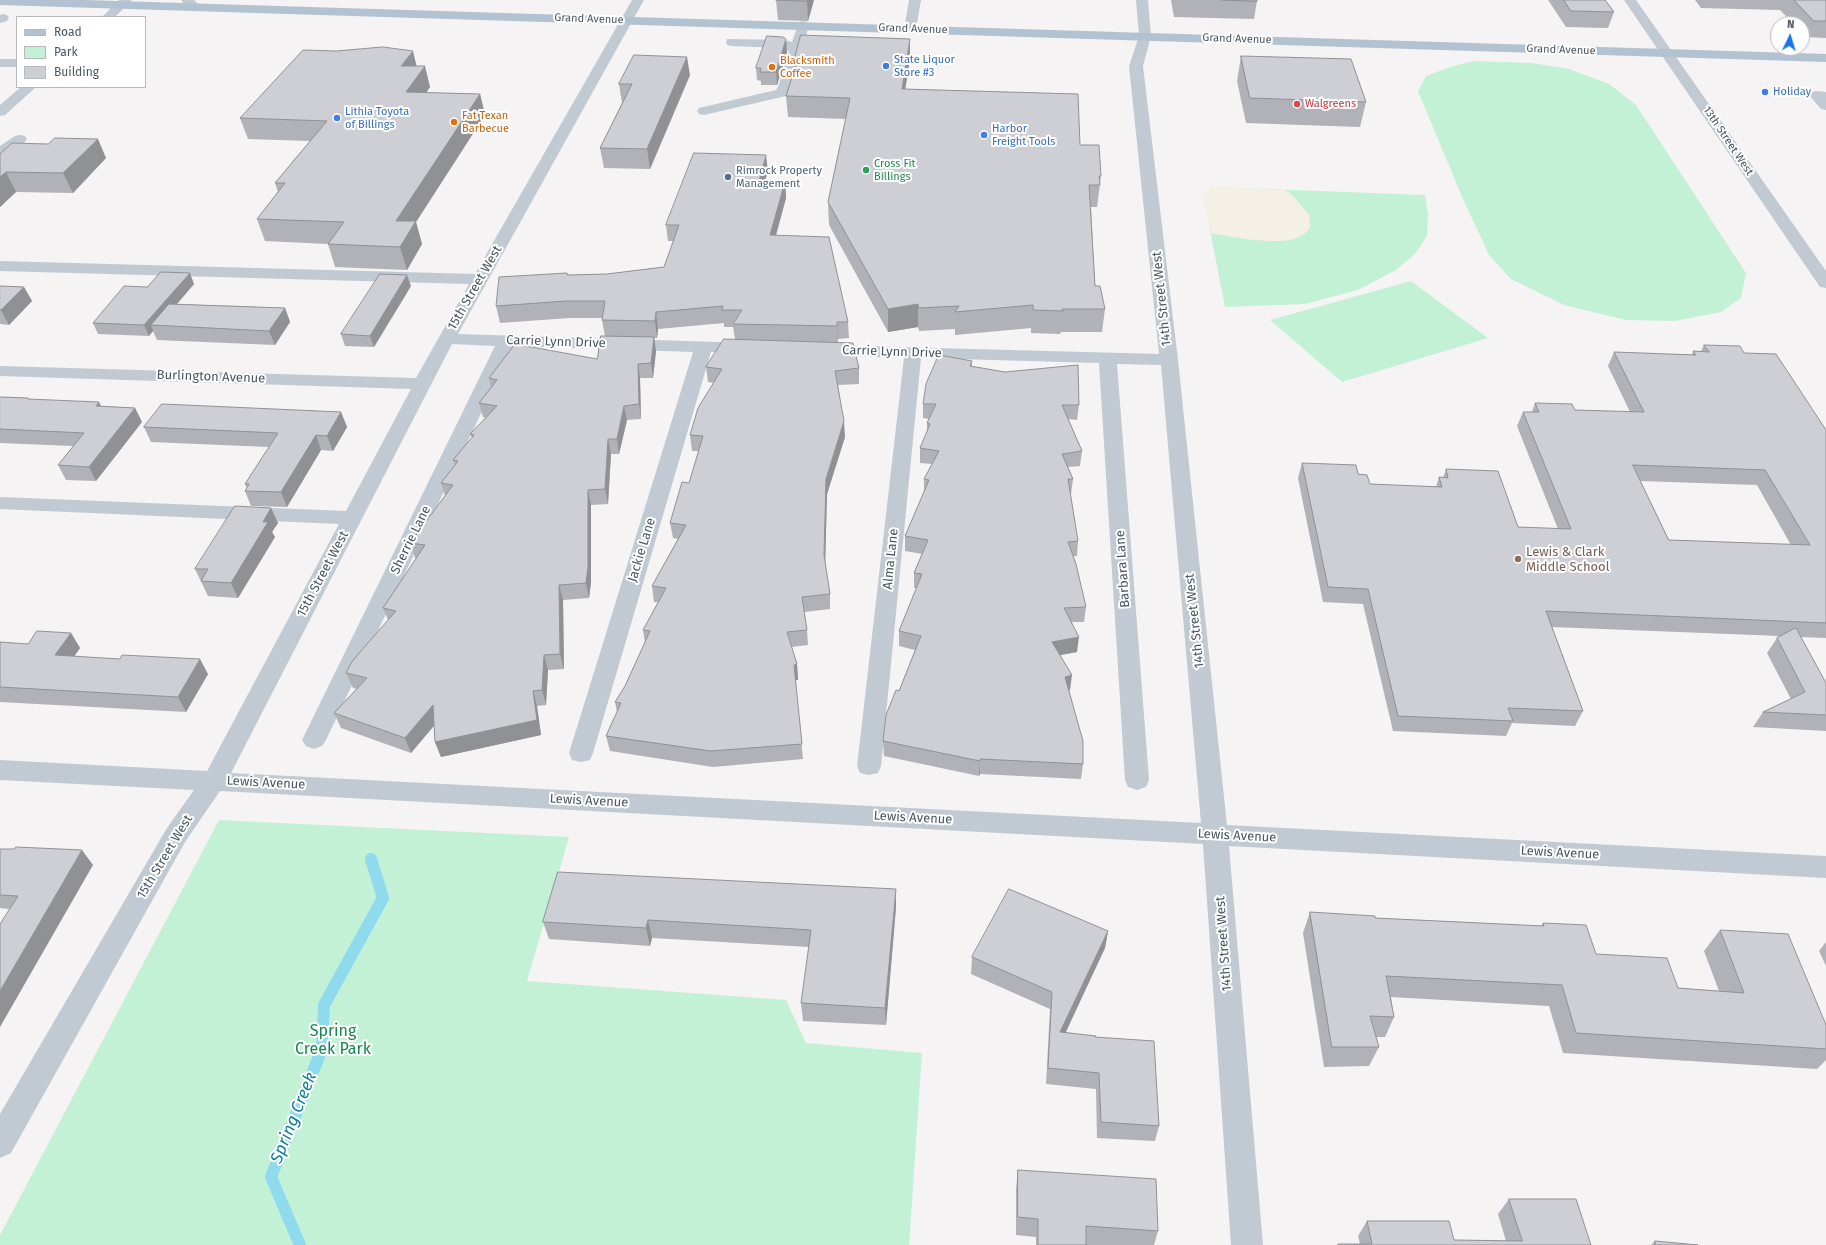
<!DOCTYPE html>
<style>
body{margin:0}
#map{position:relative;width:1826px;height:1245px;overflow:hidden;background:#f5f3f3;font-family:"Fira Sans",sans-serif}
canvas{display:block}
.legend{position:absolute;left:16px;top:16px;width:130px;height:72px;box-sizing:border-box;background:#fff;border:1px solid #b7bbc0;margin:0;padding:5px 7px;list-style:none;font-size:12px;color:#4a5661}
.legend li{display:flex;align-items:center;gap:8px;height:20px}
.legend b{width:20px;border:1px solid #b7bbc0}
.north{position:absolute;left:1770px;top:16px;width:40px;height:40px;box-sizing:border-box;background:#fff;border:1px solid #b7bbc0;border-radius:50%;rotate:4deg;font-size:11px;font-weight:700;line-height:16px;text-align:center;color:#4a5661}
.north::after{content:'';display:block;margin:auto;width:14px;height:18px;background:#1a73e8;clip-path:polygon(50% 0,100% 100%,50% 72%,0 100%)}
</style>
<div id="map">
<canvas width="1826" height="1245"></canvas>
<ul class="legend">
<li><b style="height:5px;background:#b3c2d1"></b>Road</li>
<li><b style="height:11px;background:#c3f1d5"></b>Park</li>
<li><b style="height:11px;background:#cdcfd5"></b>Building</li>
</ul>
<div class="north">N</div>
</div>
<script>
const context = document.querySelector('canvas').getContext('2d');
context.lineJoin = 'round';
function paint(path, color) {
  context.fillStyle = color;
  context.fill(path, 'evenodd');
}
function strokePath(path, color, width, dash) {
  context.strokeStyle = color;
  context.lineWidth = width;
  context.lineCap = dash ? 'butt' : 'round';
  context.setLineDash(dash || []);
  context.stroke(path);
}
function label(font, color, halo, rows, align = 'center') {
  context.font = font + ' "Fira Sans",sans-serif';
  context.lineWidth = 4;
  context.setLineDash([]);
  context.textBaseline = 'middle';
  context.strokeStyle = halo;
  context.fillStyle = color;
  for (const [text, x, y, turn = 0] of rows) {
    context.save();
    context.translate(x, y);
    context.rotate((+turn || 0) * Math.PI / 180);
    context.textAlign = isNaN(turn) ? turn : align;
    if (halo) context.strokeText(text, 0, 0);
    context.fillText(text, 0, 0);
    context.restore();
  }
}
paint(new Path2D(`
 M1473 61 1531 63 1569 69 1609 84 1636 105 1746 273 1741 298 1721 312 1675 321 1626 320 1564 305 1511 279 1489 255 1463 199 1418 91 1426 76 1450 67Z
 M1214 187 1425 195 1428 215 1427 236 1415 254 1396 270 1358 290 1305 304 1225 307 1203 194Z
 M1411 281 1488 338 1342 382 1270 320Z
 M219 820 569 837 527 981 786 1000 806 1043 922 1053 909 1245H0V1235Z`), '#c3f1d5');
paint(new Path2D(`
 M1214 187 1285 190 1291 194 1309 214 1310 227C1308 230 1305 234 1301 236 1284 247 1231 237 1211 233L1203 194Z`), '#f5f0e5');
strokePath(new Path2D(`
 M300 1245 271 1177 322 1049 324 1005 383 898 371 859`), '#90daee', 12);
paint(new Path2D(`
 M119 0H132L115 17H102Z
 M181 0H194L201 7 199 10C191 12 185 6 181 0Z
 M632 0H644L458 334 750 343 756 344 759 348 756 352 750 353 711 352 593 753 590 760 581 762 572 760 569 753 693 352 513 346 326 740 322 746 314 749 306 746 302 740 495 346 452 344 231 773 1201 823 1161 365 1117 364 1149 780 1146 787 1137 790 1128 787 1125 780 1099 363 921 358 881 766 878 773 869 775 860 773 857 766 904 358 824 355 818 354 815 350 818 346 824 345 1159 354 1129 66 1139 36 1136 0H1148L1151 36 1143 66 1178 360 1227 825 1826 856V878L1229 846 1263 1245H1231L1203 844 220 791 185 842 11 1153 0 1158V1114L167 828 194 790 0 780V760L207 771 339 524 0 509V497L346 511 411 389 0 376V366L416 378 469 284 0 271V261L475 274Z
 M909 0H921L916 29 914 32H906L904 29Z
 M1624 0H1636L1826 271V288L1820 287Z
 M3 14 7 15 9 18 7 21 0 23V15Z
 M803 21 807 22 809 25 792 88 786 96 704 115 699 114 697 111 699 108 776 90 778 87 789 51 782 48 732 46 727 45 726 42 727 39 784 40 792 42 799 22Z
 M0 59H17V67H0Z
 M21 87H36L5 115 0 116V105Z
 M1816 91 1826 92V110L1821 109 1809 95 1811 92Z
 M20 135 25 136 27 139 25 142 5 156 0 157V146L15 136Z`), '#c1cad2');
paint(new Path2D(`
 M0 0H85L1826 54V62L0 5Z`), '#b3c2d1');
paint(new Path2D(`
 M776 0H814L808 21 778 20Z
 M1171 0H1257V1L1254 19 1174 17Z
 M1548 0H1605L1614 12 1608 28 1566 27Z
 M1686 0H1826V38L1807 37 1802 32V24H1794L1780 10 1701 8 1695 0Z
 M787 52 777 85H761V81L757 80 756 68Z
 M1241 56 1366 102 1360 127 1246 123 1237 81Z
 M910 59 905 89 1080 145 1101 176 1097 207H1091L1095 286 1105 309 1102 332H1061L1060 334 1031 333V328L955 335V329L919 331 918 327 888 332 829 225 828 202 846 119 788 117 786 96 793 72V65Z
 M416 66 430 87 426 93 480 94 485 115 416 222 422 244 407 270 335 267 328 244 265 241 257 219 278 192 275 183 310 141 248 139 240 118Z
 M690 75 650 169 604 168 600 148 622 103 619 84Z
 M0 154 106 158 73 193 16 192 0 207Z
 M768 171 765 181 785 182 786 198 776 236 848 322 849 338 838 339V343L859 368V384L838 385 845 437 827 494 825 563 830 594V609L804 612 807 630 808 645 791 647 797 664 798 680H795L803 759 713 767 610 751 606 736 617 712 615 702 625 686 645 643 643 630 658 602H654L652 586 678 539 673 538 670 523 689 483 699 451H692L690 435 714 383 708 382 706 367 735 339 733 327H724V323L658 329 657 338H654L656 351 653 378H640L641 419 627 420 619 454H611L608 504 591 505V582L589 598 563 600 564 669 548 670 546 705 537 706 541 735 441 757 435 742 434 725 411 753 341 728 334 713 357 689 353 688 346 673 388 620 383 608 417 558H415L410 543 445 496 441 483 455 465 453 460 472 438 470 434 486 418 483 417 479 403 491 387 489 378 597 359 605 336 602 320 603 318H569L500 323 496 306 567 275 607 274 664 267 674 241H668L666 225Z
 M194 284 177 304 285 308 290 322 275 345 157 340 153 331 149 336 98 334 93 323 147 287Z
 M0 286 24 287 32 301 9 325 0 324Z
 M411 286 374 347 345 346 341 334Z
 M1704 345 1744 353 1826 430V638L1801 637 1826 683V731L1753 727 1763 712 1791 699 1767 653 1777 638 1780 636 1552 627 1583 711 1575 726 1512 723 1506 736 1393 731 1363 604 1323 602 1298 478 1302 463 1358 474 1370 484 1436 487 1439 477 1443 478 1446 469 1518 527 1558 529 1517 426 1523 412H1532L1535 403 1575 410 1630 412 1608 366 1614 352 1692 355 1693 351H1701ZM1640 481 1757 485 1791 545 1669 540Z
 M972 361V366L1079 405 1077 420 1068 419 1082 451 1080 466 1068 467 1073 479 1071 494H1070L1078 541 1077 556H1073L1086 607 1084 622H1072L1077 652 1060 655 1070 690H1069L1083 764 1081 779 980 774 979 776 884 756 883 741 899 691 915 650 899 646V631L917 588H914V573L922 554 905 551V536L924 493V479L932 464 920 463V448L927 432V423L929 419 923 418V404Z
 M0 397 28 398 29 399 101 406 135 408 142 422 96 481 66 480 58 465 73 446 0 443Z
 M341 412 347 427 333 451 321 450 287 507 251 506 245 491 247 488 245 484 269 447 151 442 144 427Z
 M271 508 278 523 272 532 275 537 238 598 208 596 195 569Z
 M71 633 80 648 74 656 208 674 186 712 0 702V642L28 644Z
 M0 849 93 865 9 909 0 908Z
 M896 889V907L886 1025 803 1021 801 1003 809 947 652 938 650 946 549 939 543 922Z
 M1310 912 1375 918 1541 926 1543 923 1596 954 1678 988 1719 991 1704 951 1720 930 1826 1025V1060L1817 1069 1563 1053 1549 1006 1391 997 1394 1017 1385 1037H1376L1379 1047 1369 1066 1324 1067 1303 933Z
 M1108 931 1105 948 1065 1032 1095 1037 1159 1126 1155 1141 1097 1138 1096 1089 1046 1084 1050 1009 971 974 972 957Z
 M1826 942V966L1819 951Z
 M1018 1170 1158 1231 1154 1245H1036V1237L1016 1235V1189Z
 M1509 1199 1591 1245H1337L1338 1244H1360L1358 1236 1367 1221 1454 1240 1506 1241 1498 1214Z
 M1655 1241 1698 1245H1651Z`), '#b0b2b7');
paint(new Path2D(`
 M808 0H814L808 21 807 1Z
 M786 39 787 52 777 85 776 72Z
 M910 39V59L902 110V89Z
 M413 51 418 72 401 66Z
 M687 57 690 75 650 169 647 149Z
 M425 66 430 87 411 113 406 92Z
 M480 94 485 115 416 222 422 244 407 270 400 247 396 221Z
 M98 139 106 158 73 193 63 173Z
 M766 155 768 171 760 197 759 181Z
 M6 172 16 192 0 207V177Z
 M785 182 786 198 771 252 770 235Z
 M190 273 194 284 158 326 151 325 153 331 149 336 144 325Z
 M407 275 411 286 374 347 370 336Z
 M24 287 32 301 9 325 1 310Z
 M918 304V327L888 332V309Z
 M285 308 290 322 275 345 269 331Z
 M656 312 658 329 657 338 655 321Z
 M837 322 838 339V343L837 326Z
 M654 337 656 351 653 378 651 363Z
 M638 364 640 378 641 419 639 404Z
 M99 402 106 416 96 406Z
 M624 406 627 420 619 454 617 439Z
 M135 408 142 422 96 481 89 467Z
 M341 412 347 427 333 451 327 436Z
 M844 421 845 437 827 494 825 570 824 555 826 479Z
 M316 435 321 450 287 507 281 492Z
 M608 439 611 454 608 504 605 489Z
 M588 490 591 505V582L589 598 586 583Z
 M271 508 278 523 272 532 275 537 238 598 231 583 263 522Z
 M559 585 563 600 564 669 560 654Z
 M71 633 80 648 65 670 55 655Z
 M1079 637 1077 652 1050 657 1052 642Z
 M544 655 548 670 546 705 542 690Z
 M200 659 208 674 186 712 178 697Z
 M797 664 798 680H795L794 665Z
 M1072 675 1070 690 1063 692 1065 677Z
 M533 691 537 706 541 735 441 757 435 742Z
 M433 705 439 720 411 753 405 738Z
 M980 759V774L979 776 980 761Z
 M82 850 93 865 0 1027V991Z
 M896 889V907L886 1025 885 1008Z
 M648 920 652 938 650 946 646 928Z
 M1108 931 1105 948 1058 1049 1060 1032Z`), '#909195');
const building = new Path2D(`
 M776 0H808L807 1Z
 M1222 0H1257V1Z
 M1564 0H1605L1614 12 1571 11Z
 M1794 0H1826V21H1814Z
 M801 35 910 39 902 89 1078 94 1080 145H1099L1101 176H1099L1100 185H1089L1095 286H1100L1105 309H1062L1063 311 1033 310V305L955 312 959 306 919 308 918 304 888 309 828 202 850 98 786 96 796 65H793Z
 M767 36 783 37 786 39 776 72H760L761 68H756Z
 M383 47 413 51 401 66H425L406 92 480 94 396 221H416L400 247 328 244 344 222 257 219 285 183H275L327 121 240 118 303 50 336 51Z
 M634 55 687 57 647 149 600 148 632 84H619Z
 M1241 56 1351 59 1366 102 1250 98Z
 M55 138 98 139 63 173 6 172 0 177V154L12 143 48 144Z
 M694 153 766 155 759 181 785 182 770 235 829 237 848 322H837V326L733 324 742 310H722L723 306 656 312 655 321 602 320 605 301H566L496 306 499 277 567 273V275L607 274 664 267 679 225H666Z
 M161 272 190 273 144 325 93 323 124 286 147 287Z
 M380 274 407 275 370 336 341 334Z
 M0 286 24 287 1 310H0Z
 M169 304 285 308 269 331 151 325Z
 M601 336 654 337 651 363 638 364 639 404 624 406 617 439H608L605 489 588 490V567L586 583 559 585 560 654 544 655 542 690 533 691 537 720 435 742 433 705 405 738 334 713 367 678 346 673 351 663 360 652 396 611 383 608 425 545 410 543 453 485 441 483 458 461 453 460 474 435 470 434 497 406 479 403 497 380 489 378 515 344 597 359Z
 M724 339 853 343 859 368 835 371 844 421 826 479 824 555 830 594 802 597 807 630 787 632 797 664 794 665 802 744 711 751 606 736 621 703 615 702 625 686 650 631 643 630 666 588 652 586 686 525 670 523 682 482 689 483 703 436 690 435 698 408 722 369 706 367Z
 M1704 345 1740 346 1744 353 1776 354 1826 430V623L1546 611 1583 711 1508 708 1513 721 1398 716 1368 589 1328 587 1302 463 1356 465 1358 474 1367 475 1370 484 1442 487 1439 477 1448 478 1446 469 1498 471 1518 527 1571 529 1523 412H1539L1535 403 1572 404 1575 410 1644 412 1614 352 1696 355 1693 351 1709 352ZM1633 465 1765 470 1810 545 1669 540Z
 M939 355 972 361 970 366 1005 372 1078 365 1079 405H1062L1082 451 1062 454 1073 479H1068L1078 541 1068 542 1076 564 1086 607 1064 608 1079 637 1052 642 1072 675 1065 677 1083 741V764L980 759V761L883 741 886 715 896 690 899 691 921 636 899 631 922 574 914 573 928 540 905 536 929 480 924 479 939 451 920 448 930 424 927 423 936 404H923L926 384Z
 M0 397 28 398V399L99 402 96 406 135 408 89 467 58 465 84 433 0 429Z
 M162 404 341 412 327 436 316 435 281 492 245 491 249 484H245L278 433 144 427Z
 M235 506 271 508 263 522H268L231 583 201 581 208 569H195Z
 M1796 628 1826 683V715L1763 712 1805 692 1777 638Z
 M37 631 71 633 55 655 120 659 122 655 200 659 178 697 0 687V642L28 644Z
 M16 847 82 850 0 991V924L18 896 0 895V849H14Z
 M558 872 896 889 885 1008 801 1003 811 930 648 920 646 928 543 922Z
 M1009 889 1108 931 1060 1032 1096 1036 1095 1037 1154 1041 1159 1126 1101 1122 1099 1073 1048 1068 1052 992 972 957Z
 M1310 912 1375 916V918L1544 926 1543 923 1586 925 1596 954 1667 958 1678 988 1744 993 1720 930 1788 934 1826 1025V1049L1576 1033 1562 985 1386 976 1394 1017 1370 1016 1379 1047H1332Z
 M1018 1170 1156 1179 1158 1231 1086 1226V1245H1038V1219L1018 1217Z
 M1509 1199H1576L1591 1245H1338V1244H1372L1367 1221H1449L1454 1240 1522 1241Z
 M1655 1241 1698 1245H1656Z`);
paint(building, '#cdcfd5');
strokePath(building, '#909195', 1);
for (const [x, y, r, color] of [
 [886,66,4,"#3f7fe0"],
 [772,67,4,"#e8710a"],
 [1765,92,4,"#3f7fe0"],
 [1297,104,4,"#e0444e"],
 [337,118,4,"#3f7fe0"],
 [454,122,4,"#e8710a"],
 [984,135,4,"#3f7fe0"],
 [866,170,4,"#2e9e5b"],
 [728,177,4,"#5c6f8a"],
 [1518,559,4,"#8d6e63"]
]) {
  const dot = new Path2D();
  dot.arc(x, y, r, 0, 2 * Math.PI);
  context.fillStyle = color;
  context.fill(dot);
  strokePath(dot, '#fff', 1.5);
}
label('11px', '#4a5661', '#fff', [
 ["Grand Avenue",589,19,2],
 ["Grand Avenue",913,29,2],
 ["Grand Avenue",1237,39,2],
 ["Grand Avenue",1561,50,2],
 ["13th Street West",1728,141,56]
]);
label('11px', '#366cbe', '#fff', [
 ["State Liquor",894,60],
 ["Store #3",894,73],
 ["Holiday",1773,92],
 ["Lithia Toyota",345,112],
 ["of Billings",345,125],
 ["Harbor",992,129],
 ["Freight Tools",992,142]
], 'left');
label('11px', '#c56008', '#fff', [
 ["Blacksmith",780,61],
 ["Coffee",780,74],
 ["Fat Texan",462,116],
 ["Barbecue",462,129]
], 'left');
label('11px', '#be3a42', '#fff', [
 ["Walgreens",1305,104]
], 'left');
label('11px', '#27864d', '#fff', [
 ["Cross Fit",874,164],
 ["Billings",874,177]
], 'left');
label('11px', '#4e5e75', '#fff', [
 ["Rimrock Property",736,171],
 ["Management",736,184]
], 'left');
label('13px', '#4a5661', '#fff', [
 ["15th Street West",475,288,-60],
 ["14th Street West",1162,299,-96],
 ["Carrie Lynn Drive",556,342,2],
 ["Carrie Lynn Drive",892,352,2],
 ["Burlington Avenue",211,377,2],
 ["Sherrie Lane",411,540,-64],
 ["Jackie Lane",642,550,-73],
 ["Alma Lane",891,559,-84],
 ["Barbara Lane",1123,569,-94],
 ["15th Street West",323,574,-62],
 ["14th Street West",1195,621,-96],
 ["Lewis Avenue",266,783,3],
 ["Lewis Avenue",589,801,3],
 ["Lewis Avenue",913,818,3],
 ["Lewis Avenue",1237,836,3],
 ["Lewis Avenue",1560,853,3],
 ["15th Street West",165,857,-59],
 ["14th Street West",1224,944,-94]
]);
label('13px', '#785e54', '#fff', [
 ["Lewis & Clark",1526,552],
 ["Middle School",1526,567]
], 'left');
label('16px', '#17864f', '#fff', [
 ["Spring",333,1032],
 ["Creek Park",333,1050]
]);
label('italic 17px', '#0c7c9b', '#fff', [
 ["Spring Creek",294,1118,-68]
]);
</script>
